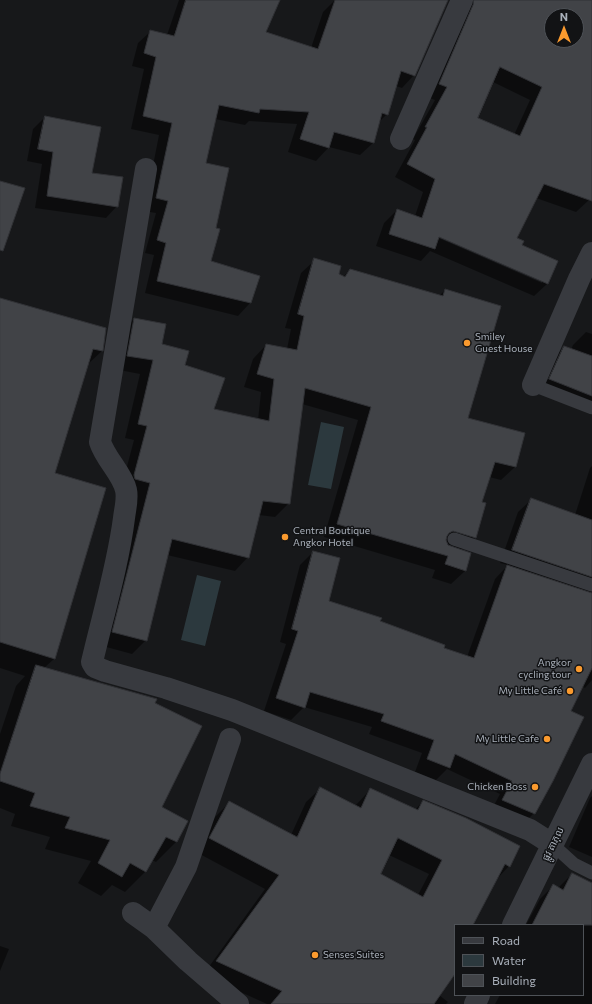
<!DOCTYPE html>
<meta charset="utf-8">
<style>
body{margin:0}
#map{position:relative;width:592px;height:1004px;overflow:hidden;background:#17181a;font-family:Commissioner,sans-serif}
canvas{display:block}
.legend{position:absolute;left:454px;top:924px;width:130px;height:72px;box-sizing:border-box;background:#121315;border:1px solid #4e5257;margin:0;padding:5px 7px;list-style:none;font-size:12px;color:#a9b0ba}
.legend li{display:flex;align-items:center;gap:8px;height:20px}
.legend b{width:20px;border:1px solid #4e5257}
.north{position:absolute;left:544px;top:8px;width:40px;height:40px;box-sizing:border-box;background:#121315;border:1px solid #4e5257;border-radius:50%;rotate:0deg;font-size:11px;font-weight:700;line-height:16px;text-align:center;color:#a9b0ba}
.north::after{content:'';display:block;margin:auto;width:14px;height:18px;background:#fa9a2e;clip-path:polygon(50% 0,100% 100%,50% 72%,0 100%)}
</style>
<div id="map">
<canvas width="592" height="1004"></canvas>
<ul class="legend">
<li><b style="height:5px;background:#383a3f"></b>Road</li>
<li><b style="height:11px;background:#2c393e"></b>Water</li>
<li><b style="height:11px;background:#414347"></b>Building</li>
</ul>
<div class="north">N</div>
</div>
<script>
const context = document.querySelector('canvas').getContext('2d');
context.lineJoin = 'round';
function paint(path, color) {
  context.fillStyle = color;
  context.fill(path, 'evenodd');
}
function strokePath(path, color, width, dash) {
  context.strokeStyle = color;
  context.lineWidth = width;
  context.lineCap = dash ? 'butt' : 'round';
  context.setLineDash(dash || []);
  context.stroke(path);
}
function label(font, color, halo, rows, align = 'center') {
  context.font = font + ' Commissioner,"Noto Sans Khmer",sans-serif';
  context.lineWidth = 3;
  context.setLineDash([]);
  context.textBaseline = 'middle';
  context.strokeStyle = halo;
  context.fillStyle = color;
  for (const [text, x, y, turn = 0] of rows) {
    context.save();
    context.translate(x, y);
    context.rotate((+turn || 0) * Math.PI / 180);
    context.textAlign = isNaN(turn) ? turn : align;
    if (halo) context.strokeText(text, 0, 0);
    context.fillText(text, 0, 0);
    context.restore();
  }
}
paint(new Path2D(`
 M321 422 344 427 331 489 308 485Z
 M197 575 221 581 205 646 181 640Z`), '#2c393e');
paint(new Path2D(`
 M179 0H279L264 32 311 48 323 12 335 0H586L592 4V191L589 200 576 212 536 198 516 238 521 246 557 261 547 284 534 296 430 251 421 261 376 246 384 223 397 210 415 216 423 192 395 177 415 140 413 139 435 100 427 97 454 1 447 0 414 75 402 88 396 86 387 114 378 123 373 143 360 155 329 147 316 161 288 152 297 124 249 121 245 125 215 119 205 164 210 261 250 303 238 316 145 293 154 255 145 253 156 213 144 211 159 135 131 129 144 69 132 66 138 43 151 31 167 35ZM552 16H576V40H552ZM493 82 530 100 514 135 477 118ZM434 234 542 281V283L434 236Z
 M45 117 117 206 106 218 35 208 42 164 27 161 33 129Z
 M315 260 343 277 350 270 439 296 445 290 467 419 515 467 501 480 489 477 481 502 475 537 461 551 470 554 465 571 451 584 432 578 435 570 324 537 358 420 302 404 289 503 275 517 259 515 248 557 235 571 167 555 146 640 132 654 99 645 121 489 134 440 125 438 140 374 114 369 120 333 134 319 184 366 213 410 258 420 261 392 244 387 253 359 266 345 287 349 291 329 285 328 301 273Z
 M0 299 102 351 87 365 53 474 54 659 44 668 154 703 160 808 186 821 176 842 156 862 152 860 145 872 125 892 112 885 101 896 78 883 91 861 45 849 50 837 11 826 15 814 0 808V734L16 686 25 676 0 668Z
 M586 332 592 334V415L537 392 551 360 564 347 571 350 573 345Z
 M592 466V680L585 688 582 686 570 711 534 813 521 826 490 813 500 794 447 769 436 780 415 772 422 753 369 734 372 727 304 707 291 720 264 711 286 644 280 642 300 565 313 552 327 602 379 622 443 649 467 657 495 579 508 565 500 563 518 512 531 500 575 515 590 468Z
 M321 788 355 806 370 790 415 810 423 801 509 866 496 880 472 925H455V972L439 995 448 1002 446 1004H267L203 975 265 889 196 852 215 817 229 803 291 835 306 802ZM389 855 429 874 418 895 380 875Z
 M592 796V857L569 847 590 798Z
 M572 874 592 885V1004H495L500 995H583V925H526L540 899 553 886 558 888Z
 M0 946 9 949 0 971Z`), '#0007');
const building = new Path2D(`
 M186 0H280L266 32 318 49 335 0H448L415 76 401 71 388 115 382 113 374 143 334 132 329 148 300 139 309 112 260 109 259 113 219 105 206 163 229 168 216 228 220 229 211 261 260 276 251 303 157 281 166 243 157 240 168 201 156 198 172 123 143 116 156 57 144 53 150 30 174 36Z
 M474 0H592V201L544 184 517 238 524 241 522 245 558 261 548 284 439 237 435 249 389 234 397 209 422 218 435 179 407 164 427 127H425L447 87 439 84 473 5ZM552 16H576V40H552ZM500 67 542 87 520 136 478 118Z
 M45 116 101 127 92 173 123 177 118 207 47 196 53 152 38 149Z
 M0 181 25 188 3 251 0 250Z
 M314 258 341 266 339 274 345 277 350 269 443 296 445 289 501 306 468 418 525 433 516 467 495 462 482 502 486 503 476 538 453 531 449 533 447 536 446 540 448 545 471 553 466 571 445 564 448 556 337 524 371 407 305 388 290 504 263 501 249 558 172 539 147 641 112 632 150 483 135 479 134 475 147 426 138 424 153 360 127 356 134 318 166 324 162 344 189 351 185 365 225 378 214 409 269 421 274 379 257 374 266 344 297 350 304 316 298 314Z
 M0 298 106 328 103 351 93 349 55 473 106 488 55 659 0 642Z
 M564 346 592 356V396L549 379Z
 M531 498 592 520V577L512 550Z
 M313 551 340 558 329 601 382 618 380 621 445 645 444 648 474 658 507 565 592 593V668L571 711 584 717 553 781 535 814 502 800 512 781 455 754 450 768 427 759 434 740 381 721 384 714 310 692 305 708 276 698 298 631 292 629Z
 M36 665 157 699 155 703 202 726 162 807 188 821 177 842 166 837 146 872 130 863 122 877 98 863 110 840 65 828 70 817 30 806 35 793 0 781V774Z
 M320 787 361 808 370 788 418 810 423 800 466 818 520 846 510 867 505 864 473 925H455V974L434 1004H271L282 991 216 961 279 875 209 838 229 801 297 837ZM398 838 442 860 423 897 381 874Z
 M572 873 592 883V925H532L553 884 563 890Z`);
paint(building, '#414347');
strokePath(building, '#313236', 1);
strokePath(new Path2D(`
 M533 385 592 408
 M454 539 592 585
 M552 844 574 864 592 873`), '#383a3f', 13);
strokePath(new Path2D(`
 M401 139 462 0
 M146 169 100 442C106 460 122 473 126 490 128 499 125 509 124 518 118 565 103 615 92 662L95 667 105 671 166 688 232 710 530 830 552 844
 M533 385 579 279 592 253
 M133 913 154 928 188 961 238 1004
 M513 925 592 764
 M154 928 186 867 230 739
 M475 1004 479 995`), '#383a3f', 22);
for (const [x, y, r, color] of [
 [467,343,4,"#fa9a2e"],
 [285,537,4,"#fa9a2e"],
 [579,669,4,"#fa9a2e"],
 [570,691,4,"#fa9a2e"],
 [547,739,4,"#fa9a2e"],
 [535,787,4,"#fa9a2e"],
 [315,955,4,"#fa9a2e"]
]) {
  const dot = new Path2D();
  dot.arc(x, y, r, 0, 2 * Math.PI);
  context.fillStyle = color;
  context.fill(dot);
  strokePath(dot, '#121315', 1.5);
}
label('10px', '#a9b0ba', '#121315', [
 ["Smiley",475,337,"left"],
 ["Guest House",475,349,"left"],
 ["Central Boutique",293,531,"left"],
 ["Angkor Hotel",293,543,"left"],
 ["Angkor",571,663],
 ["cycling tour",571,675],
 ["My Little Café",562,691],
 ["My Little Cafe",539,739],
 ["Chicken Boss",527,787],
 ["Senses Suites",323,955,"left"]
], 'right');
label('10px', '#a9b0ba', '#121315', [
 ["ផ្លូវ តាភុល",553,844,-64]
]);
</script>
